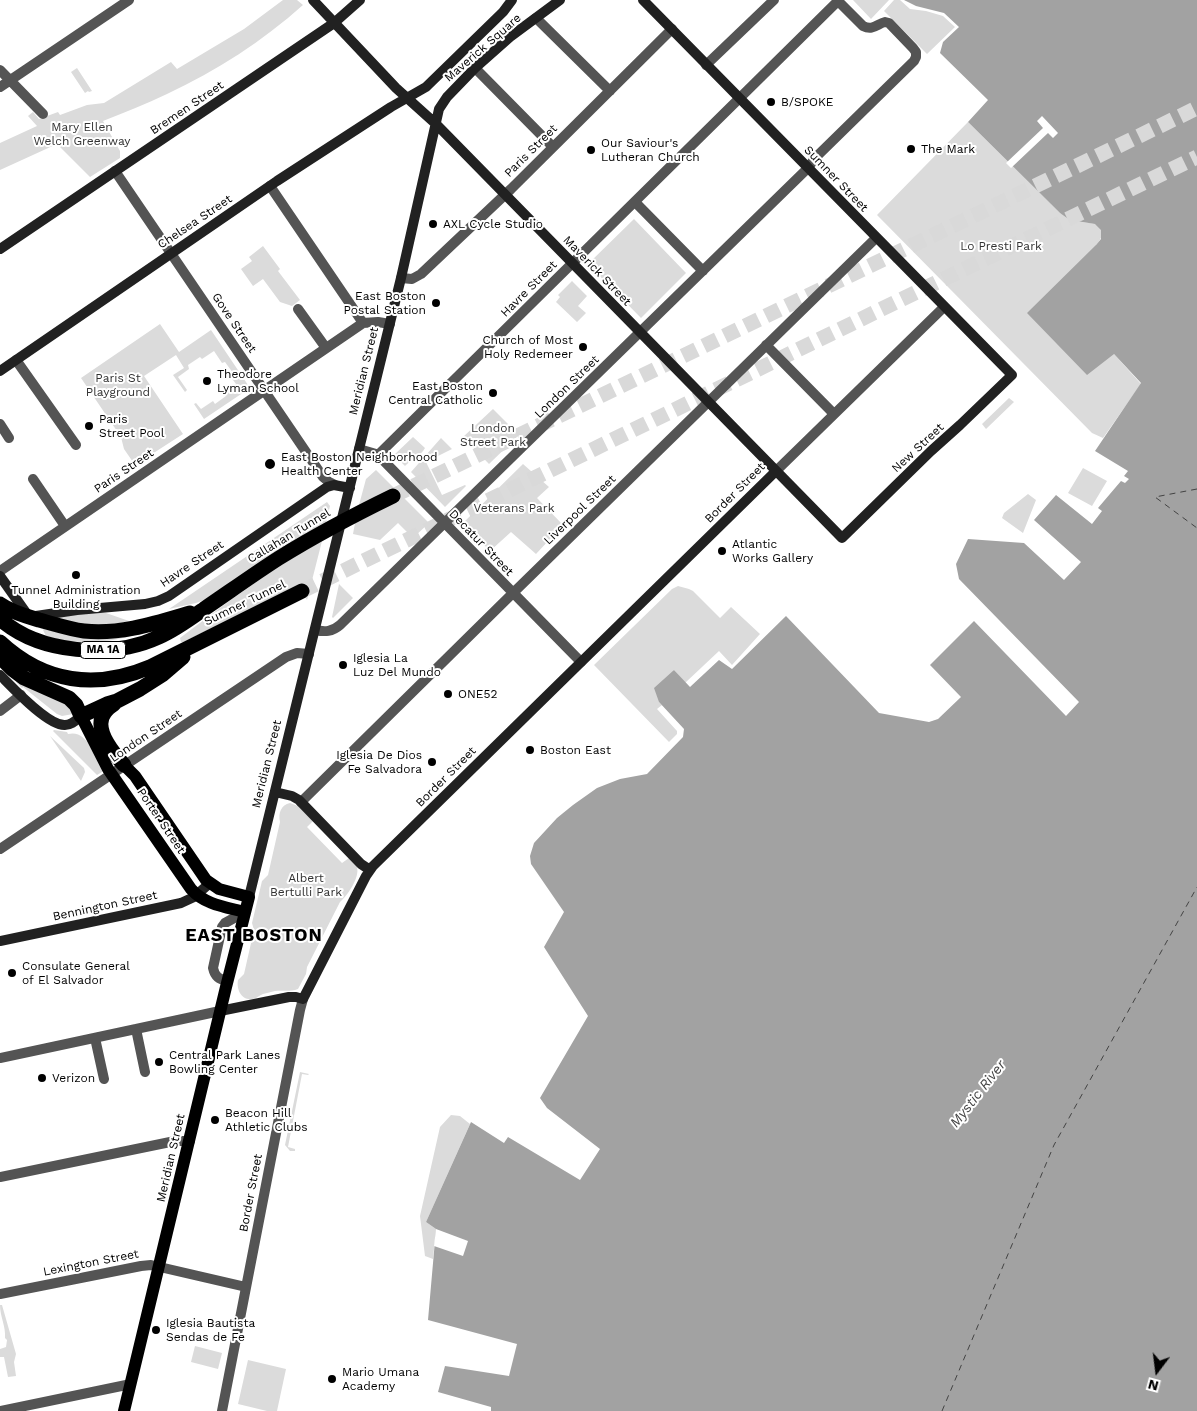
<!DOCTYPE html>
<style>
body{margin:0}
#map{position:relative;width:1197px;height:1411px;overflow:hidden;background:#fff;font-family:"Work Sans",sans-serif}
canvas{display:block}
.north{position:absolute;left:1132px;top:1346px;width:50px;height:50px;-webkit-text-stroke:4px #fff;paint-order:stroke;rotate:195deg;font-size:14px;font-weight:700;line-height:20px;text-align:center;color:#000}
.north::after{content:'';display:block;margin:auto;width:18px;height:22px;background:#000;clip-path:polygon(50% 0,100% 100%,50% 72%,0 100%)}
</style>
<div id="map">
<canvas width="1197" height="1411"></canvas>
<div class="north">N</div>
</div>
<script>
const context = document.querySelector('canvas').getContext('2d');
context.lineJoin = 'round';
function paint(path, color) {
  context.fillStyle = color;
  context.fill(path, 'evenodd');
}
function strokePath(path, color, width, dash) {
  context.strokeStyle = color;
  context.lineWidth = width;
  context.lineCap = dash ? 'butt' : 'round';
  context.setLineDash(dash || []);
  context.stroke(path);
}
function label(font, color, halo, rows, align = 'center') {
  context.font = font + ' "Work Sans",sans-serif';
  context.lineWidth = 4;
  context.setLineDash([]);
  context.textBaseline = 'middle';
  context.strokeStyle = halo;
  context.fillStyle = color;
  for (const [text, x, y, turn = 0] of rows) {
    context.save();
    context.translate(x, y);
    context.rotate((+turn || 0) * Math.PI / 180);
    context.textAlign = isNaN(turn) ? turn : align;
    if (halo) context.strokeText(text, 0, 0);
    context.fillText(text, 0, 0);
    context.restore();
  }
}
paint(new Path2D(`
 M283 0H297L303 5C263 41 216 71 167 94 146 104 125 112 103 121L120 151V158L90 177 57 144 0 170V143L37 126 28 116 33 112 39 119 58 112 60 115 87 105 104 103 171 62 177 69 244 29Z
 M853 0H889L871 19Z
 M894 0H900L910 9 926 11 943 16 955 27 927 54 884 11Z
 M77 68 92 91 89 92 88 91 85 93 71 72Z
 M968 122 1060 213 1082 222 1096 224C1105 230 1103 238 1096 245L1114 354 1141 384 1103 438 1092 433 877 215Z
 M634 219 686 273 641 318 588 264Z
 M263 246 280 269 278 271 300 300 292 306 280 302 263 279 253 286 241 269 252 261 249 257Z
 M572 281 587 296 578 306 586 313 577 322 556 302 560 297 558 295Z
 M160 324 179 352 211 330 250 388 204 419 194 404 196 403 201 409 213 401 215 404 226 396 224 393 236 384 230 376 233 373 225 362 222 363 214 351 202 359 200 357 188 365 189 369 178 377 187 390 185 392 173 375 184 368 176 355 144 376 183 434 135 465 124 449 121 437 81 378Z
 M1009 398 1014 402 986 429 982 424Z
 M493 409 519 435 489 464 463 437Z
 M413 437 425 448C421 456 411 460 405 466L394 455Z
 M441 438 452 449 426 462 442 495 465 485 466 486 445 507 411 472Z
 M523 464 549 487 537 498 563 525 536 554 511 532 490 551 463 523Z
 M1083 468 1107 481 1092 506 1068 493Z
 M376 470 429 523 413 538 398 523 380 540 353 534 355 523 397 502 391 490 359 505 366 479Z
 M1028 494 1036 500 1023 533 1002 518 1004 513Z
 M327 502 330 506 326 523 210 598 196 603 169 609Z
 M322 541 307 600 300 586 183 642H181L180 638C226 603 271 569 322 541Z
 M339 584 353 598 333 618 332 617Z
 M678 586 689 589 693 591 720 618 731 607 760 634 732 665 719 651 685 683 674 670 659 702 662 705 657 709 677 731V734L669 742 594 665 672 589Z
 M91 613H106L129 621 100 627 58 620 59 616Z
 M45 626 149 631C115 642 81 647 46 636L43 630Z
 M18 680 62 701 70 707 73 714 62 716 57 714 23 687 22 688 16 682Z
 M54 730 67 732 68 734C87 729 95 756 103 770L102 772 97 775 53 731Z
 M50 736 84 768 85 772 81 781Z
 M290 803 298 806 313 821 307 827 342 863 349 858C352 861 355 863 357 867 360 878 347 896 340 902L307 967 306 974 298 989C290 992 283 990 275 991 271 992 267 993 263 994 260 995 258 997 256 998 243 1003 236 991 238 980L244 974 254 930 252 923 262 881 268 875 280 822C278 813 281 805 290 803Z
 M300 1072 309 1074 308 1075 302 1074 288 1147 295 1149V1151H290L285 1145Z
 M451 1115 460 1116 470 1124 426 1222 436 1229 433 1259 425 1256 420 1216 440 1127Z
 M0 1305H2L16 1354 14 1362 16 1376 8 1377 4 1357H0V1349L6 1347 7 1340 5 1338C6 1326 0 1317 0 1305Z
 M195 1346 222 1353 218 1369 191 1362Z
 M248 1360 286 1369 277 1411H267L238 1404Z`), '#dbdbdb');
paint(new Path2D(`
 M904 0H1197V1411H491V1407L438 1392 445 1366 509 1376 517 1344 428 1320 436 1229 426 1222 471 1122 504 1143 508 1137 580 1180 600 1149 547 1108 540 1098 588 1016 544 947 564 912 531 864 530 856 534 843 557 818 573 805 597 788 620 779 647 774 683 737 684 729 659 702 654 688 674 670 690 687 719 660 732 669 786 616 879 713 929 722 938 719 961 697 930 665 974 621 1066 716 1079 702 959 579 956 564 968 539 1024 543 1064 580 1081 562 1034 520 1056 495 1092 524 1102 511 1098 508 1121 481 1125 483 1129 479 1124 476 1128 471 1095 451 1141 383 1114 354 1087 375 1027 313 1096 245 1101 239V230L1095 224 1070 220 1060 213 968 122 988 100 940 53 943 42 959 27 944 13 916 6Z`), '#a2a2a2');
paint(new Path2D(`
 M1042 116 1058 133 1053 138 1048 133 1011 168 1006 163 1043 128 1037 121Z
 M436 1229 468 1241 463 1256 434 1246Z`), '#fff');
strokePath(new Path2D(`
 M1197 489 1155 497 1197 528
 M942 1411 1054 1145 1197 887`), '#434343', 1, [6, 5]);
strokePath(new Path2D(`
 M393 496 1197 108
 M302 591 925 288 1197 157`), '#d9d9d9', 15, [15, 8]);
strokePath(new Path2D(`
 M536 18 610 91
 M706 65 774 0
 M475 68 553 147
 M0 70 43 114
 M0 87 129 0
 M115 171 323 477 329 482 335 485
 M270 186 363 323
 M635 202 703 271
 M401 278 412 279 421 274 511 189 672 29
 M298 309 326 348
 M766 345 834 414
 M16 360 76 445
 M0 424 9 438
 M359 449 376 454 378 455 581 662
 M378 455 838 1
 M776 471 944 307
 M33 479 65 526
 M0 571 363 323 378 322 390 324
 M315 630C325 632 332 632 340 625L808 168 815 158 914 61 916 57V52L913 48 889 23 885 22C877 24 873 31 863 26L837 0
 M0 711 21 695
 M301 802 513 593 876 238
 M0 849 286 657 297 653 309 654
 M227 981C219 979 215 977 213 968L222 927 225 923 245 912
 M136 1029 145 1072
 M95 1038 104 1079
 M0 1058 220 1011
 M0 1177 175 1141H190
 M0 1294 141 1266 151 1265 246 1287
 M1 1411 131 1384
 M222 1411 300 1010 303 999`), '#545454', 10);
strokePath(new Path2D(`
 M313 0 396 88 436 124 842 538 931 451 960 425 1012 375 643 0
 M0 249 334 23 360 0
 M0 371 277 181 391 107 426 87 503 12 512 0
 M0 576 29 617 77 610 145 604 158 601 169 596 327 487 334 485 350 488
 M0 675C12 687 48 726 65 725 72 725 76 720 81 716
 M275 792 292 796 299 800 361 864 370 870
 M249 897 401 278 439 109 447 97 475 68 510 37 560 0
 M0 941 181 903 194 897 210 883
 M220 1011 289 997H296L303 999 366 876 373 866 776 471`), '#212121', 10);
strokePath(new Path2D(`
 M81 716 108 769 191 889C205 905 226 907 245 912
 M124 1411 226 987 249 897 219 889 206 880 135 776 124 765`), '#000', 12);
strokePath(new Path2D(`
 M0 604C11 612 26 616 39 620 54 624 69 629 84 631 120 635 156 623 190 613
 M0 619C40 654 111 659 159 637 175 630 190 619 204 609 229 592 254 574 279 558 316 535 354 515 393 496
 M0 642C44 683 96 690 150 667L302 591
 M0 657 12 669 24 678 69 698 76 705 81 716 107 704 117 701 140 689 162 675 183 657
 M114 704C111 706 107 709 105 712 92 728 114 754 124 765`), '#000', 15);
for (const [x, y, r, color] of [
 [771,102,5,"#000"],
 [911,149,5,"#000"],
 [591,150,5,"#000"],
 [433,224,5,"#000"],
 [436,303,5,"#000"],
 [583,347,5,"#000"],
 [207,381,5,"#000"],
 [493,393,5,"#000"],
 [89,426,5,"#000"],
 [270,464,6,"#000"],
 [722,551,5,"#000"],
 [76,575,5,"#000"],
 [343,665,5,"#000"],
 [448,694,5,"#000"],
 [530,750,5,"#000"],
 [432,762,5,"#000"],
 [12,973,5,"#000"],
 [159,1062,5,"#000"],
 [42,1078,5,"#000"],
 [215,1120,5,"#000"],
 [156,1330,5,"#000"],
 [332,1379,5,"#000"]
]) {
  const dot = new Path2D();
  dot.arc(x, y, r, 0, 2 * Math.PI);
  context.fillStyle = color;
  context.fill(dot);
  strokePath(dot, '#fff', 2);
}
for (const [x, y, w] of [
 [103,650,45]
]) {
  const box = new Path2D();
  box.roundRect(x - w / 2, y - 8.5, w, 17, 4);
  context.fillStyle = '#fff';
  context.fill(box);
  strokePath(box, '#000', 1);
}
label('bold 11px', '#000', null, [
 ["MA 1A",103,650]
]);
label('12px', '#000', '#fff', [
 ["Maverick Square",483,48,-41],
 ["Bremen Street",187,108,-34],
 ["Paris Street",531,151,-45],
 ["Sumner Street",836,179,46],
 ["Chelsea Street",195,222,-34],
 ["Maverick Street",597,271,46],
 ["Havre Street",529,289,-45],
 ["Gove Street",234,323,56],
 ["Meridian Street",364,371,-76],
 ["London Street",567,387,-44],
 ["New Street",918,448,-43],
 ["Paris Street",124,471,-34],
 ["Border Street",735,493,-45],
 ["Liverpool Street",580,510,-44],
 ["Callahan Tunnel",289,536,-31],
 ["Decatur Street",481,543,46],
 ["Havre Street",192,564,-34],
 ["Sumner Tunnel",245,603,-26],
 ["London Street",146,736,-34],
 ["Meridian Street",267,764,-76],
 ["Border Street",446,777,-45],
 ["Porter Street",161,821,56],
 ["Bennington Street",105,906,-12],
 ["Meridian Street",171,1158,-77],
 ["Border Street",251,1193,-79],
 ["Lexington Street",91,1263,-11]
]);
label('12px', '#000', '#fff', [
 ["B/SPOKE",781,102],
 ["Our Saviour's",601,143],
 ["Lutheran Church",601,157],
 ["The Mark",921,149],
 ["AXL Cycle Studio",443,224],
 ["East Boston",426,296,"right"],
 ["Postal Station",426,310,"right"],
 ["Church of Most",573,340,"right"],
 ["Holy Redemeer",573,354,"right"],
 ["Theodore",217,374],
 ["Lyman School",217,388],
 ["East Boston",483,386,"right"],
 ["Central Catholic",483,400,"right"],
 ["Paris",99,419],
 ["Street Pool",99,433],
 ["East Boston Neighborhood",281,457],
 ["Health Center",281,471],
 ["Atlantic",732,544],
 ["Works Gallery",732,558],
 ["Tunnel Administration",76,590,"center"],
 ["Building",76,604,"center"],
 ["Iglesia La",353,658],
 ["Luz Del Mundo",353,672],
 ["ONE52",458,694],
 ["Boston East",540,750],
 ["Iglesia De Dios",422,755,"right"],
 ["Fe Salvadora",422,769,"right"],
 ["Consulate General",22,966],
 ["of El Salvador",22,980],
 ["Central Park Lanes",169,1055],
 ["Bowling Center",169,1069],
 ["Verizon",52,1078],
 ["Beacon Hill",225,1113],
 ["Athletic Clubs",225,1127],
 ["Iglesia Bautista",166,1323],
 ["Sendas de Fe",166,1337],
 ["Mario Umana",342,1372],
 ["Academy",342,1386]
], 'left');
label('12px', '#323232', '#fff', [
 ["Mary Ellen",82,127],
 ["Welch Greenway",82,141],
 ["Lo Presti Park",1001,246],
 ["Paris St",118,378],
 ["Playground",118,392],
 ["London",493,428],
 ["Street Park",493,442],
 ["Veterans Park",514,508],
 ["Albert",306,878],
 ["Bertulli Park",306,892]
]);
label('italic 14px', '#434343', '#fff', [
 ["Mystic River",978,1094,-52]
]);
context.letterSpacing = '1px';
label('bold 18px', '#000', '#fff', [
 ["EAST BOSTON",254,936]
]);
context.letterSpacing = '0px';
</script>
